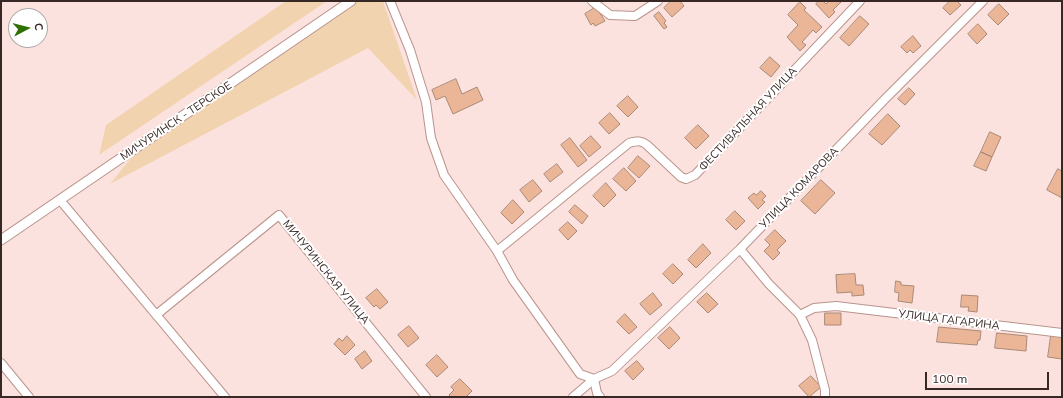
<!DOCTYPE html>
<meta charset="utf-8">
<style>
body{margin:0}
#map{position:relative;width:1063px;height:398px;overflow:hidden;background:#fce2de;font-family:Mulish,sans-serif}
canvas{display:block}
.frame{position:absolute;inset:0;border:2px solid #372825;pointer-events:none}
.north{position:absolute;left:8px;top:8px;width:40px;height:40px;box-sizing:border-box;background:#fff;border:1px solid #afa9a8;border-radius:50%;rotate:83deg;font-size:11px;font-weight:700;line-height:16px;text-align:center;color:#372825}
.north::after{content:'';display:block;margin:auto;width:14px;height:18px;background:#306f02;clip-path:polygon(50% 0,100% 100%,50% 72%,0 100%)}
.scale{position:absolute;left:925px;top:372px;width:124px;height:18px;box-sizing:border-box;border:2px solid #372825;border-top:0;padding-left:5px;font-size:12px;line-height:14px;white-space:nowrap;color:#372825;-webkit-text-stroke:3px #fff;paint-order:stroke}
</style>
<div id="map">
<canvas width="1063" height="398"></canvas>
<div class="frame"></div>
<div class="north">С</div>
<div class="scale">100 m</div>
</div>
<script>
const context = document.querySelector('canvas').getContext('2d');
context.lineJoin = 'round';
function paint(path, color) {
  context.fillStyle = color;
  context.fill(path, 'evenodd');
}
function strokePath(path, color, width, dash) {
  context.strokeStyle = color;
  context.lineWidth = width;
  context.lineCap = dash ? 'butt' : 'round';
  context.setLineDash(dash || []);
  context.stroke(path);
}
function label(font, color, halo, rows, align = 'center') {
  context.font = font + ' Mulish,sans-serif';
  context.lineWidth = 4;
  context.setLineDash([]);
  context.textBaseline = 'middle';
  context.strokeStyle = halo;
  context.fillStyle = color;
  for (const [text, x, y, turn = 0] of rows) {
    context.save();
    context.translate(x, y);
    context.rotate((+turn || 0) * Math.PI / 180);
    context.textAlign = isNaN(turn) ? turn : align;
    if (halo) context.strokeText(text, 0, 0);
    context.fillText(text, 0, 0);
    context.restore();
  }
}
paint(new Path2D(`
 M286 1H327L99 155 106 125Z
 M357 1H383L417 100 368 48 110 184 135 153Z`), '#f1d4af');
const building = new Path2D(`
 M671 1H680L684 6 672 17 664 8Z
 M819 1H823L826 4 829 1H842L833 10 835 12 829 18 816 4Z
 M950 1H957L961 5 950 15 943 8Z
 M800 2 806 8 804 10 822 27 816 33 813 30 802 42 806 45 800 51 787 37 798 25 788 15Z
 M999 4 1009 14 998 25 988 15Z
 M596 7 605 21 595 26 593 23 591 25 585 14Z
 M659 12 666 21 664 23 667 27 664 29 654 16Z
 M860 16 869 24 849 46 840 38Z
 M978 24 987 34 977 44 968 34Z
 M913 36 921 46 913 53 910 50 907 53 901 47Z
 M770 57 780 66 771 77 760 68Z
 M456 79 462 94 477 87 483 100 453 114 445 96 436 100 432 90Z
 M909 88 915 94 905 105 898 99Z
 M628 96 638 107 628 117 617 106Z
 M610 113 620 124 609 134 599 123Z
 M888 114 900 126 882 145 869 134Z
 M698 125 709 136 696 149 685 138Z
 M990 132 1001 137 992 157 981 152Z
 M591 136 601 147 589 157 580 146Z
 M570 138 587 160 578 167 561 145Z
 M981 152 992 157 986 171 974 166Z
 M638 156 650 166 639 178 628 168Z
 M557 164 563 172 550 182 544 174Z
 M624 168 636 181 626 191 613 179Z
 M1058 169 1062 171V198L1047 190Z
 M533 180 542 191 529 202 520 190Z
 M821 180 835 193 815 214 801 201Z
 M606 183 616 195 604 207 593 196Z
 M761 191 766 196 762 200 765 202 758 209 748 198 754 193 756 195Z
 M513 200 524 212 512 224 501 213Z
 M575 205 588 216 582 224 569 212Z
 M735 211 745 221 736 230 726 220Z
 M568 222 577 231 568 240 559 230Z
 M775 230 786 241 777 250 780 253 773 260 764 251 770 245 765 240Z
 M703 244 711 253 696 268 688 260Z
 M673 264 683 274 673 284 663 274Z
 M855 274 856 285H863L864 295 852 296V292L837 293 836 275Z
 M896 281 901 282V285L914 286 912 303 898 301 899 293 895 292Z
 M377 289 388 302 380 309 376 305 374 307 366 298Z
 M653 293 662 305 650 315 640 304Z
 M707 293 718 304 708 313 697 302Z
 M962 295 978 296 977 312 968 311 969 307H961Z
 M825 313H841V325H825Z
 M625 314 637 327 629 334 617 322Z
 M409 326 419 338 408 347 398 335Z
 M670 327 680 338 669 349 658 338Z
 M939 327 981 331 980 340H978L977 345 937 342Z
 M997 333 1027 336 1026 351 995 348Z
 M347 336 355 345 345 355 334 344 339 338 342 341Z
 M1051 336 1062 337V359L1048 357Z
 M365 351 372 361 362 369 355 359Z
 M437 355 448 367 437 377 426 365Z
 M637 361 644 369 633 380 625 371Z
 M811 376 821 387 809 397 799 386Z
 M460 379 472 391 466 397H451L449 395 454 390 451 387Z`);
paint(building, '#ebb698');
strokePath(building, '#a98976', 1);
const minor = new Path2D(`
 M390 1 410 50 426 102 431 138 444 175 497 251 513 280 580 374 594 379 612 371 740 249 886 98 983 1
 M592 1 610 15 635 16 658 1
 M60 200 225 397
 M740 249 769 284 800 315 812 340 825 390V397
 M497 251 629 143C637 141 641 140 647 145L681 177 686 179 695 175 860 1
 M156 315 279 215 426 397
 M800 315 814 308 836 306 1062 333
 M1 363 29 397
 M573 397 594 379 597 393 600 397`);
const tertiary = new Path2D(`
 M1 240 351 1`);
strokePath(minor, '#ba948d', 10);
strokePath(tertiary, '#ba948d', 11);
strokePath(minor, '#fff', 8);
strokePath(tertiary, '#fff', 9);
label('11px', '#372825', '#fff', [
 ["ФЕСТИВАЛЬНАЯ УЛИЦА",748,119,-47],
 ["МИЧУРИНСК - ТЕРСКОЕ",176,121,-34],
 ["УЛИЦА КОМАРОВА",799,188,-46],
 ["МИЧУРИНСКАЯ УЛИЦА",326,272,51],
 ["УЛИЦА ГАГАРИНА",949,320,7]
]);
</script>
